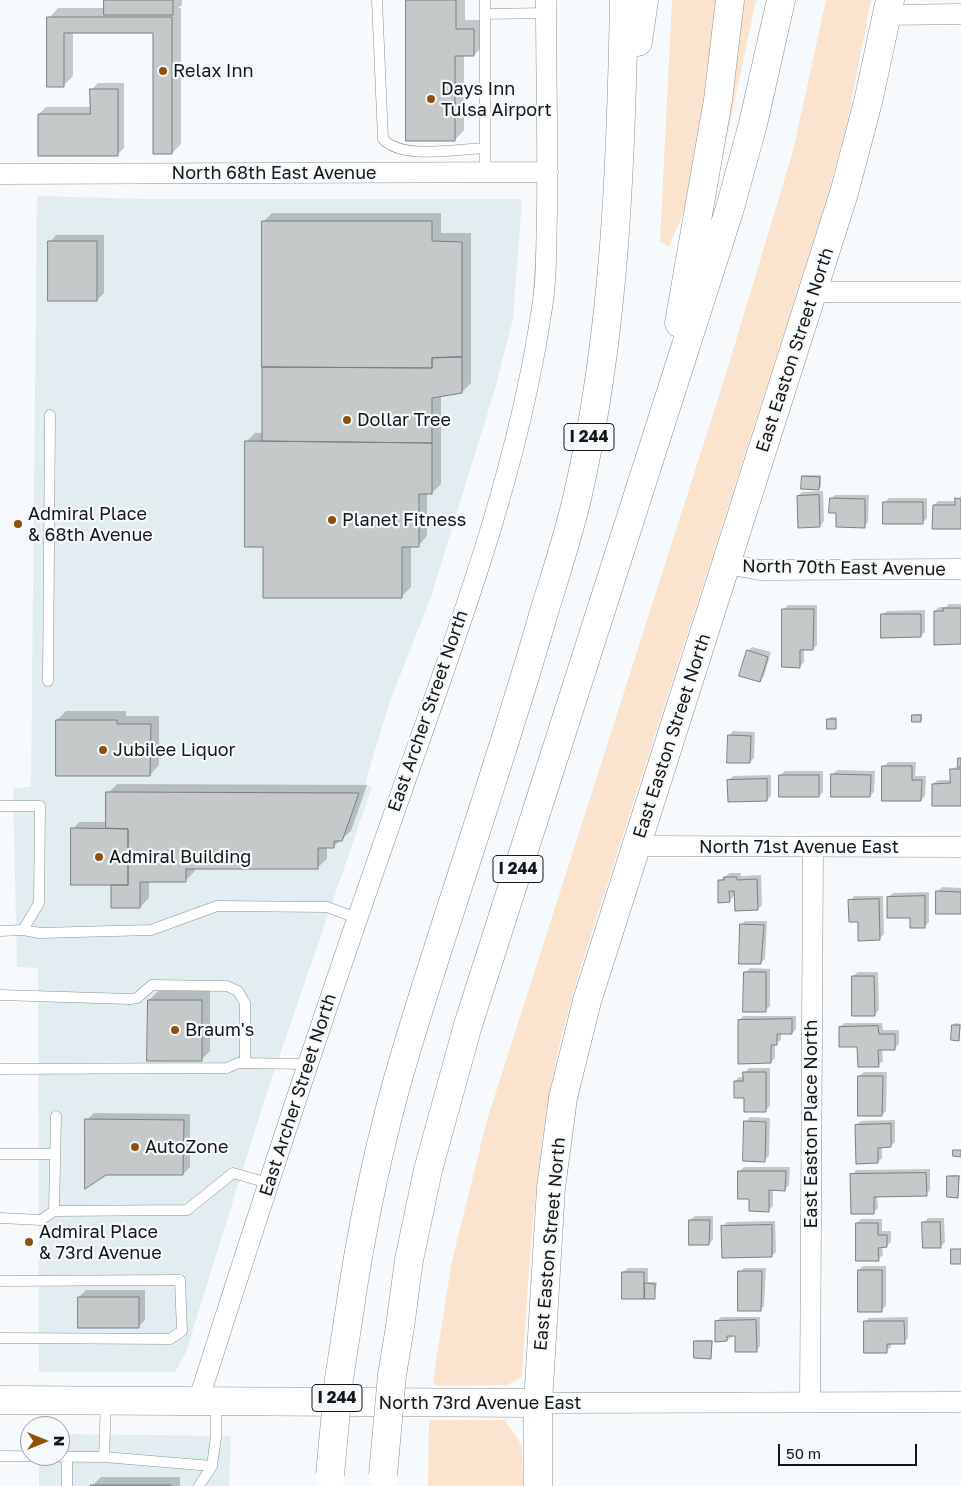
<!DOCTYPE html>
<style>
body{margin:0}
#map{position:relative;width:961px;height:1486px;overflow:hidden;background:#f6fafc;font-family:"Golos Text",sans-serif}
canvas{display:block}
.north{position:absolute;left:20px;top:1416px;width:50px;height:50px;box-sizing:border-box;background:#f6fafc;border:1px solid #9c9fa0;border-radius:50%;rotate:90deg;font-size:14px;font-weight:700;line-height:20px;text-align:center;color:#151616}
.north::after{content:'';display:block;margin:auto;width:18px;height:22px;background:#8c510d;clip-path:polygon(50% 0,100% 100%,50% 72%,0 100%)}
.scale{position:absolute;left:778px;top:1444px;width:139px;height:22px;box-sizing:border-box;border:2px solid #151616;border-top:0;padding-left:6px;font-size:15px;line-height:18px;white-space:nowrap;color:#151616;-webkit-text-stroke:4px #f6fafc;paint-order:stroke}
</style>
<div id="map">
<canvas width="961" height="1486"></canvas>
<div class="north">N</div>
<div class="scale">50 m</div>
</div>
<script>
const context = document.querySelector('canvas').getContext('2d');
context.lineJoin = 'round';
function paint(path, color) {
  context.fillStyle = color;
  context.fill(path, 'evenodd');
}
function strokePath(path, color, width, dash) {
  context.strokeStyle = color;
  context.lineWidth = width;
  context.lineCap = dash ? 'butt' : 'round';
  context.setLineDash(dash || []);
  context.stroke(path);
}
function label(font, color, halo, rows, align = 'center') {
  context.font = font + ' "Golos Text",sans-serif';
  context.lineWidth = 4.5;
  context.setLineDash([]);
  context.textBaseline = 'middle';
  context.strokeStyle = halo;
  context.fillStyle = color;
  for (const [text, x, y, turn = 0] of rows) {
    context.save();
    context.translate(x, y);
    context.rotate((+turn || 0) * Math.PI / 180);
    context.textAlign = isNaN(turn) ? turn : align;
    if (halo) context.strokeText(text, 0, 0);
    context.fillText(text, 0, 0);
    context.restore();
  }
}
paint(new Path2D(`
 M37 196 146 199H522L513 319 494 392 431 597 390 701 368 773 366 784 372 787 266 1095 186 1352 175 1372H39L38 968 17 967 13 788 31 787Z
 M60 1434 231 1436 229 1486H39V1456H60Z`), '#e1edf1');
paint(new Path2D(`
 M672 0H720L687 205 669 246 660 242Z
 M739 0H756L723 155 718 153Z
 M826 0H871L846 128 825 204 580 969C572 1000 562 1030 556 1061 534 1165 529 1271 522 1377L507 1385 436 1386 433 1380 452 1261 487 1120 725 377 793 151Z
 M429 1420H505L522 1446 523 1486H428Z`), '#fbe3ce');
paint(new Path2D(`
 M106 0H182V5L178 8H181V144L172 153 155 31H73V76L64 85 49 18 58 8H106Z
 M407 0H465V20H483V46L474 55H464V130L455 140Z
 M98 83H124V148L117 155 39 114 46 107H91V90Z
 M272 213H441V233H471V383L462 392 441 395V484L432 493H427V536L418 546H411V587L401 597 264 546 246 442 255 433H263V222Z
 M56 235H104V293L97 300 50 242Z
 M805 475H821V487L819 488 803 476Z
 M823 491 824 521 820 526 798 496 802 492Z
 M835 495H869L868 522 864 527 837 511 831 499Z
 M961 495V528L934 505 938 501H957Z
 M889 498H927V518L922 523 885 502Z
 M949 604H961V643L935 611 939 607H946Z
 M788 605H817V645L813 649H804V662L800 666 784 609Z
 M925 610V632L921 636 882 615 887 611Z
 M752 647 771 652 764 676 760 681 748 651Z
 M66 711H126V716H159V765L150 775 57 720Z
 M915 714H922V719L921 721 913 716Z
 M831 717H837L835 727 829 719Z
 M733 731 755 732 754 758 750 762 729 736Z
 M961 757V805L933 784 938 780H951V770L959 765Z
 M888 762H916L915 776H926L925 796 921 800 883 767Z
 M837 770 875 771 874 792 870 796 832 775Z
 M785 771H823V792L819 796 781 775Z
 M771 775V796L767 800 729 780 733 776Z
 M117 784 367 785 351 831 334 846H327V859L317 868H195V871L186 880H149V898L140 907 112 884 73 829 79 822H108V793Z
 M730 873H741V876L761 875 762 905 758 909 736 894 729 901 719 881Z
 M942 887 961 888V913L937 892Z
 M929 892V922L925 926 888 897 893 893Z
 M854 896H883L884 934 879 939 859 921 850 901Z
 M745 921H767L765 959 760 963 741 925Z
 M750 968 770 969V1006L765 1011 745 973Z
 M858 972H878L879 1010 874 1015 853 976Z
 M158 991H210V1051L201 1060 149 1000Z
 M743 1016H796V1029L792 1033H781V1040L775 1044V1058L771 1062 739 1021Z
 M844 1023H882L883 1030H899V1044L895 1048 882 1049 883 1061 878 1065 840 1027Z
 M955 1023 961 1024 959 1040 954 1025Z
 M749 1068H770V1106L766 1110 745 1097 735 1082 739 1077H745V1073Z
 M864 1072H887L886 1111 882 1115 859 1076Z
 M94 1113 190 1114V1167L183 1174 106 1173 87 1120Z
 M750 1117 770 1118 769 1156 764 1160 746 1122Z
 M895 1120V1142L891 1146H882V1158L878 1162 856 1125 861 1121Z
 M744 1167H790L789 1185 785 1189H773V1206L769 1210 750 1198 740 1171Z
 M930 1169V1190L926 1195 877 1196 878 1208 873 1213 852 1175 856 1170Z
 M951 1175H960L957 1196 949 1177Z
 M695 1216H713V1240L709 1244 690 1220Z
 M928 1218H944L945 1242 941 1246 923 1223Z
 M861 1219H882V1231H891V1242L886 1246H882L883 1255 878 1259 857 1223Z
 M775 1221 776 1252 771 1256 723 1226 727 1222Z
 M863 1266H886V1306L881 1310 859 1270Z
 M628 1268H648V1282H657L654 1298 646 1294 643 1297 623 1272Z
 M744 1268H766L764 1306 760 1310 740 1272Z
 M86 1290H145V1320L138 1327 79 1297Z
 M721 1317H760V1346L756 1351 736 1335 727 1340 717 1321Z
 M908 1317V1338L904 1342 891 1343V1347L886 1351 865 1322 869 1318Z
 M697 1340H713L711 1357 695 1341Z
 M101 1477H180V1486H92Z`), '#0003');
const building = new Path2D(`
 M104 0H173V15H104Z
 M406 0H456V29H474V56H455V141H406Z
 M47 17H172V154H153V33H64V87H47Z
 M90 89H118V156H38V114H90Z
 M262 221H432V241L462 242V357L432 358V368L262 367Z
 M48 241H97V301H48Z
 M462 357V393L432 398V443L262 441V367L432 368V358Z
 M245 441 432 443V494H419V547H402V598H263V547H245Z
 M802 476 820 477 819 490 801 489Z
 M819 495 820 527 798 528 797 496Z
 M830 498 865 499V528L836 527V513H829Z
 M955 498 961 499V529H932L933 505H955Z
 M883 502H923V524H883Z
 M943 608H961V644L934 645V611H943Z
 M782 609H814L813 650H800V668L782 667Z
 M881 614H921V637L881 638Z
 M747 650 768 657 760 682 739 676Z
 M912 715H921V722H912Z
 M827 719H836V729H827Z
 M56 720H117V724H151L150 776H56Z
 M728 735 751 736 750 763H727Z
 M958 758H961V767H958Z
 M882 766H912V780H922L921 801H882Z
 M950 769H961V806H932V784L950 783Z
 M831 774 871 775 870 797H831Z
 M779 775H819V797H779Z
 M767 779V801L728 802 727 780Z
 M106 792 359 793 342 841H334V848H318V869H186V882H140V908H111V885H128V829L106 828Z
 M71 828 128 829V885H71Z
 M724 877H737V880L757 879 758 910 735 911 734 891H729L730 902 718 903V880H724Z
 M936 891 961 892V914H936Z
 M925 896V928H910V918H887V897Z
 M879 899 880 940 858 941V922H849L848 900Z
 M740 924 764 925 761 964H739Z
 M744 972H766V1012H743Z
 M852 976H874L875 1016H852Z
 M148 1000H202V1061H147Z
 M792 1019V1034H777V1045H771V1063L738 1064V1020Z
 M952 1025H960L959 1041 951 1040Z
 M878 1026 879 1034H895V1050H878L879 1067H858L857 1047H839V1027Z
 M743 1072H766V1112H744V1098H734V1081H743Z
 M858 1076H883L882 1116H858Z
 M85 1119 184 1120 183 1175H106L85 1189Z
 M744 1121 766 1122 765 1162 743 1161Z
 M891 1124V1147L878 1148V1163L856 1164 855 1125Z
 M953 1150H961V1157L953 1156Z
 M738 1171H786L785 1191 769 1190V1212L749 1211V1199H738Z
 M926 1173 927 1196 874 1197V1214H851L850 1174Z
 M947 1176H959L958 1198 947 1197Z
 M689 1220H710L709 1245H689Z
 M922 1222H940L941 1248H923Z
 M856 1223H878V1235H887V1247L878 1248 879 1261H856Z
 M772 1225V1257L722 1258 721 1226Z
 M951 1249H961V1264H951Z
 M858 1270H882V1312H858Z
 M738 1271H762L761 1311H738Z
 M622 1272H644V1299H622Z
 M645 1283 655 1284V1299H645Z
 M78 1297H139V1328H78Z
 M756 1320 757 1352H735V1336H727V1341L715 1342V1321Z
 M864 1321H904L905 1344H887V1353H864Z
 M694 1341H712L711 1359 694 1358Z
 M91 1485H171V1486H91Z`);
paint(building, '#c5c9ca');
strokePath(building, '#7c7f81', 1);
const lane = new Path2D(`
 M377 0 383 139C402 160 457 149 485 148
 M485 0V14
 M485 172V14L546 13
 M48 681 50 415
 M0 806H40L39 903 23 930 0 931
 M23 930 40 933 151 930 217 906 327 907 357 918
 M0 995 130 999 137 998 152 985 227 986 238 991 245 1003V1063
 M0 1069 227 1068 238 1063 307 1064
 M0 1154H55
 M54 1211 187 1210 233 1173 268 1183
 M0 1218 41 1220 54 1211 56 1116
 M0 1281 180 1280 182 1331 170 1339 0 1338
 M0 1456 104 1457 212 1466 216 1437V1402
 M104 1457 106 1401
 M67 1486V1457
 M199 1486 212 1466`);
const street = new Path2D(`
 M887 15 961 14
 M0 174 548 172
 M814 292H961
 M726 564 760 570 961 569
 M636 846 961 847
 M198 1402C260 1207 324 1012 392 819 449 654 515 487 541 314 547 281 546 246 547 212 548 141 546 71 546 0
 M810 1402 813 847
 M538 1403 961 1402`);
const secondary = new Path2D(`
 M0 1400 538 1403
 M538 1486V1403L551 1188 563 1098 587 1001 844 193 868 102 890 0`);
const highway = new Path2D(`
 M638 42 644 0
 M679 323 718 100 730 0
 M348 1321C361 1229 380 1137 407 1048 451 902 502 759 544 612 556 573 569 534 578 494 615 333 621 165 624 0
 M400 1327 409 1260 428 1170 468 1025 730 208 753 124 781 0`);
strokePath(lane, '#8c8f90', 11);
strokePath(street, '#8c8f90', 21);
strokePath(secondary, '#8c8f90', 29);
strokePath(highway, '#8c8f90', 29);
strokePath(lane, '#fff', 10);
strokePath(street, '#fff', 20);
strokePath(secondary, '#fff', 28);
strokePath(highway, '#fff', 28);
const highwayBridge = new Path2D(`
 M330 1475 339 1379 348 1321
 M383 1475 392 1375 400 1327`);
strokePath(highwayBridge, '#8c8f90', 29, []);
strokePath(highwayBridge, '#fff', 28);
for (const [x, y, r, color] of [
 [163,71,5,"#8c510d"],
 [431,99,5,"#8c510d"],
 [347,420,5,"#8c510d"],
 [332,520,5,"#8c510d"],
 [18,524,5,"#8c510d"],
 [103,750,5,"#8c510d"],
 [99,857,5,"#8c510d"],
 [175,1030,5,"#8c510d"],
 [135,1147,5,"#8c510d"],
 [29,1242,5,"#8c510d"]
]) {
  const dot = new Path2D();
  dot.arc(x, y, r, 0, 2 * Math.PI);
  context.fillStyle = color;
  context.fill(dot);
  strokePath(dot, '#f6fafc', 2);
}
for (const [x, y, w] of [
 [589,437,50],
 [518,869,50],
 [337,1398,50]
]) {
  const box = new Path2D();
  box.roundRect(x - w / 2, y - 13.5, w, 27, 4);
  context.fillStyle = '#f6fafc';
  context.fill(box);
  strokePath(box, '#151616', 1);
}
label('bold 16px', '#151616', null, [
 ["I 244",589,437],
 ["I 244",518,869],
 ["I 244",337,1398]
]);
label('18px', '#151616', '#f6fafc', [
 ["Relax Inn",173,71],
 ["Days Inn",441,89],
 ["Tulsa Airport",441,110],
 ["Dollar Tree",357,420],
 ["Admiral Place",28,514],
 ["& 68th Avenue",28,535],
 ["Planet Fitness",342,520],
 ["Jubilee Liquor",113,750],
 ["Admiral Building",109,857],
 ["Braum's",185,1030],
 ["AutoZone",145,1147],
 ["Admiral Place",39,1232],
 ["& 73rd Avenue",39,1253]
], 'left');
label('18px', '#151616', '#f6fafc', [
 ["North 68th East Avenue",274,173],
 ["East Easton Street North",795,350,-72],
 ["North 70th East Avenue",844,568,1],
 ["East Archer Street North",428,711,-71],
 ["East Easton Street North",672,736,-72],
 ["North 71st Avenue East",799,847],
 ["East Archer Street North",298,1095,-72],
 ["East Easton Place North",811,1124,-90],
 ["East Easton Street North",550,1244,-85],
 ["North 73rd Avenue East",480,1403]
]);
</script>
